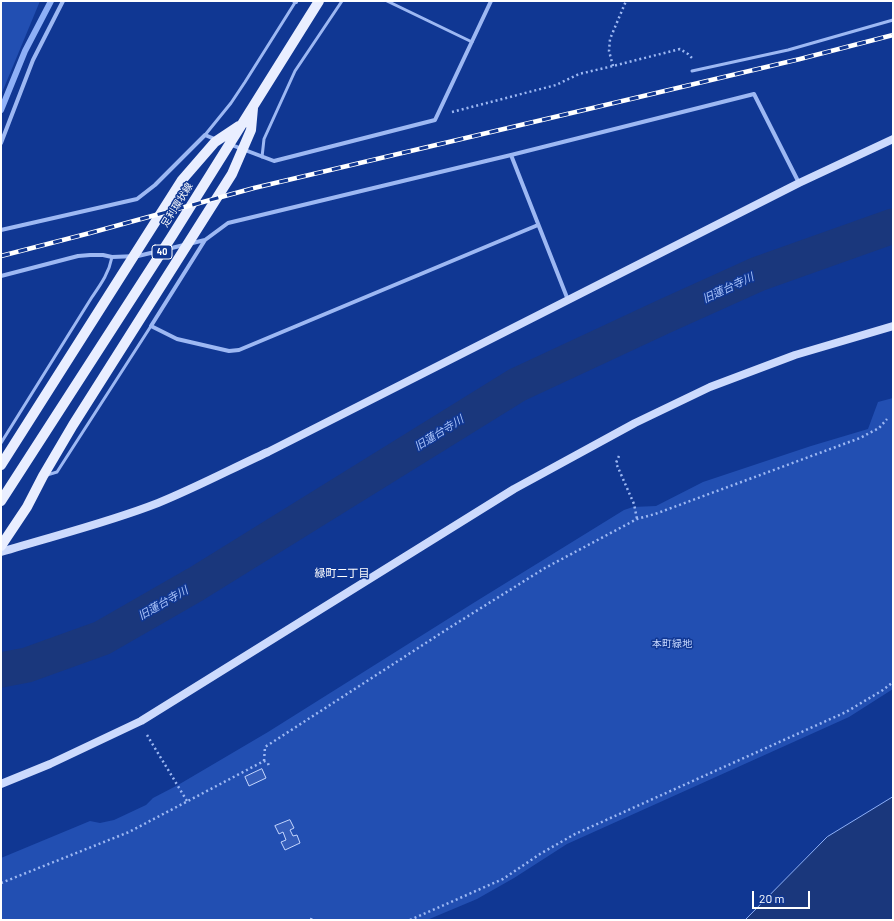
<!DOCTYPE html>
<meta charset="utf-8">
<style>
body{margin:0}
#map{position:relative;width:894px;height:921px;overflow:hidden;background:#103793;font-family:Barlow,sans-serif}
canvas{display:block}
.frame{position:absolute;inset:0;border:2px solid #fff;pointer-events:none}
.scale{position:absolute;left:752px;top:891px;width:58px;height:18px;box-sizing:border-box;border:2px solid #fff;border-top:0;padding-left:5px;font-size:12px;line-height:14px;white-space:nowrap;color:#fff;-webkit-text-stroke:3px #103793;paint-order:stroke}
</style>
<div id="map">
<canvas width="894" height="921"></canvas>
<div class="frame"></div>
<div class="scale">20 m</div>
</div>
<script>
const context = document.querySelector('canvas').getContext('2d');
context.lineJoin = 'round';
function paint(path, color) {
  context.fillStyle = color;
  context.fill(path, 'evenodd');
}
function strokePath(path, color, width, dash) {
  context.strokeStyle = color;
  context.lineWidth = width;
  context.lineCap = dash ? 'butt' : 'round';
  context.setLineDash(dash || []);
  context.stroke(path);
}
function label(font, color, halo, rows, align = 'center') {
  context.font = font + ' Barlow,"Noto Sans JP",sans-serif';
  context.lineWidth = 3;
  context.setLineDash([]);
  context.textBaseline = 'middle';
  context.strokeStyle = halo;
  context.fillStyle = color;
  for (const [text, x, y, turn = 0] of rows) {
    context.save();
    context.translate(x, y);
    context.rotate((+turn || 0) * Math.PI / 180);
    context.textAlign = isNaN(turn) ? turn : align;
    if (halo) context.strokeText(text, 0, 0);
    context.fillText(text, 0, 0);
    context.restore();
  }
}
paint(new Path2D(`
 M1 1H40L1 95Z
 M893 398V689L849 717 567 844 514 878 477 899 427 920H1V858L90 821 100 823 114 820 146 805 153 798 178 785 268 732 475 602 624 510 633 507 656 506 703 482 811 446 868 429 878 402Z`), '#224fb2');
const water = new Path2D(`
 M893 797V920H745L827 837Z`);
paint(water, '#1a377c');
strokePath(water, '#8eb0f7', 1);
strokePath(new Path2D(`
 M1 110 25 51 51 1`), '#8eb0f7', 6);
strokePath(new Path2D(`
 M1 670 27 665 102 638 196 584 517 385 665 316 758 274 893 226`), '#1a377c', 35);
const building = new Path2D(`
 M262 769 266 778 249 786 245 777Z
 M290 820 294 828 290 830 293 836 297 835 300 843 285 850 281 842 286 840 283 832 279 834 275 826Z`);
paint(building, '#345dba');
strokePath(building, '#c4d6fe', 1);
strokePath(new Path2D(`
 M613 66 609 51 610 39 626 1
 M452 112 556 85 579 74 613 66 680 49 688 54 694 60
 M619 456 616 463 634 504 637 519
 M147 735 187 801
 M264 761 265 747 449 628 545 568 637 519 655 514 860 438 879 428 887 419
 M1 883 129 832 264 761 268 763 269 767
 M311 920 312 915
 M410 920 503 879 540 854 575 834 846 712 883 690 893 682`), '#9db8f3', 2.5, [2, 3]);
strokePath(new Path2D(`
 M387 1 472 42
 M692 71 788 50 893 20
 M205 135 231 103 245 82 296 1
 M262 157 264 139 295 71 342 1
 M1 443 92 297C101 284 109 273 112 257
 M47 475 57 472 151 326`), '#9db8f3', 3);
strokePath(new Path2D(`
 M294 1 296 2
 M1 143 33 60 63 1
 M229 144 274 161 435 120 491 1
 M511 155 568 300
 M1 230 137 199 155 185 205 135 217 140
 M205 240 151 326 177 339 229 351 239 350 538 225
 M1 276 78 256 90 255H103L112 257 138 256 205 240 228 223 511 155 754 94 799 183`), '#9db8f3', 4);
strokePath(new Path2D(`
 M1 552C53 536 107 523 158 503 195 488 231 469 268 452L799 183 893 139
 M1 784 50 764 141 721 514 489 635 423 710 387 795 355 893 326`), '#ccdafd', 8);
strokePath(new Path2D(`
 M1 465 182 180 215 142 239 126
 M1 501 172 236 319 1
 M1 546 27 507 43 476 73 425 232 174 251 130 253 108`), '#e9eeff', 10);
const rail = new Path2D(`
 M1 256 90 233 254 188 800 59 893 35`);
strokePath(rail, '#fff', 4.5);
strokePath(rail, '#103793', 3, [9]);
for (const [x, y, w] of [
 [162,252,20]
]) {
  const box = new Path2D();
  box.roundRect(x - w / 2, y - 7, w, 14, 3);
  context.fillStyle = '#103793';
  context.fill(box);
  strokePath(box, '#fff', 1);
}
label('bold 9px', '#fff', null, [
 ["40",162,252]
]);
label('10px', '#fff', '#103793', [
 ["足利環状線",177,205,-58]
]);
label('10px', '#c4d6fe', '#103793', [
 ["本町緑地",672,644]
]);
label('italic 11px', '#a9c3fa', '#103793', [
 ["旧蓮台寺川",728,288,-25],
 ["旧蓮台寺川",439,433,-32],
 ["旧蓮台寺川",163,603,-30]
]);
label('11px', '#fff', '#103793', [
 ["緑町二丁目",342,573]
]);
</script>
